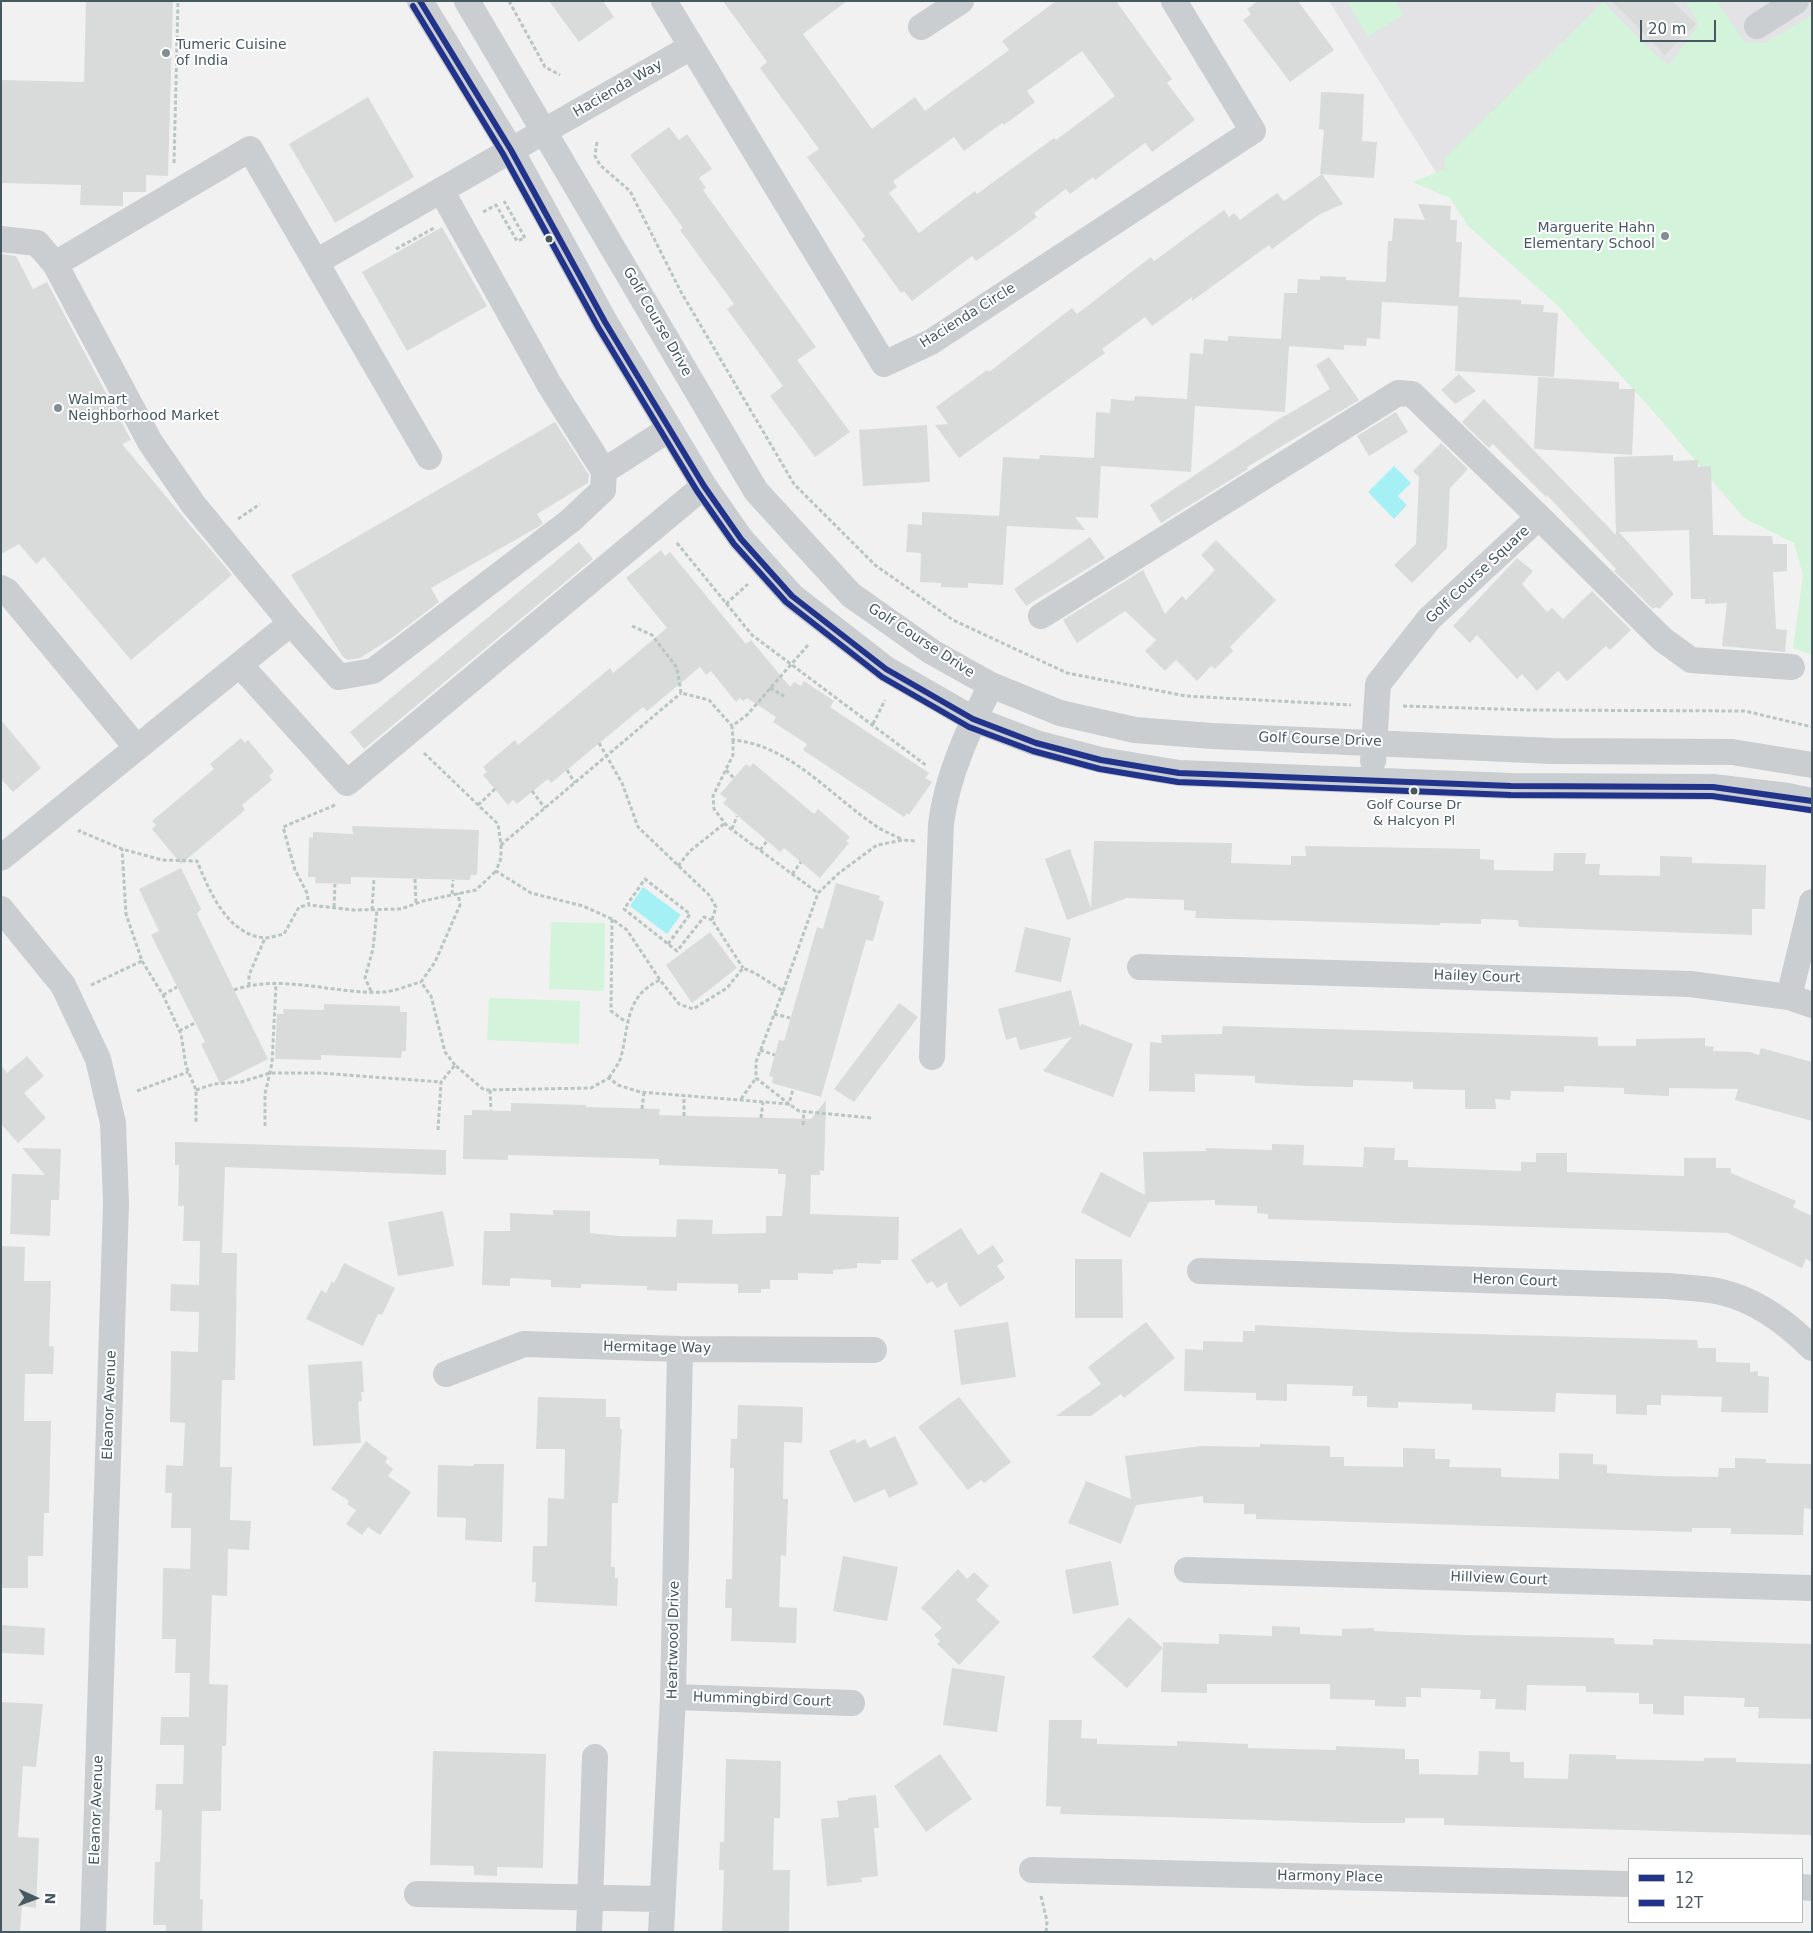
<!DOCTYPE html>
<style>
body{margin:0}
#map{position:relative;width:1813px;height:1933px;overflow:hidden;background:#f2f1f1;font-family:"DejaVu Sans",sans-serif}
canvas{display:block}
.frame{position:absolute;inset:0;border:2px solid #465860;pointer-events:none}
.legend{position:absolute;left:1628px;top:1858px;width:175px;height:65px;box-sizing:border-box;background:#fff;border:1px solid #b5bcbf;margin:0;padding:6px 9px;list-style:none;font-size:15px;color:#465860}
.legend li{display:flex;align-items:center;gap:10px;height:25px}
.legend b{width:25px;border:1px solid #b5bcbf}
.north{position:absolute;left:10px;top:1873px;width:50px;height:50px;-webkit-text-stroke:4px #fff;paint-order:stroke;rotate:92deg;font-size:14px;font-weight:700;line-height:20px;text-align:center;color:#465860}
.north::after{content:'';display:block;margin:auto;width:18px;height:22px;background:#465860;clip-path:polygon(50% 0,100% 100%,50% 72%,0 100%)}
.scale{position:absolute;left:1640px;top:20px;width:76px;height:22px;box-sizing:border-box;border:2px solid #465860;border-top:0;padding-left:6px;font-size:15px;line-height:18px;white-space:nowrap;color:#465860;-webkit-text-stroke:4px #fff;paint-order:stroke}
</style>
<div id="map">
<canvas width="1813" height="1933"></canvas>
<div class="frame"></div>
<ul class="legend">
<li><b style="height:6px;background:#21338b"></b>12</li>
<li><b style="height:6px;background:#21338b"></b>12T</li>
</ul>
<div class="north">N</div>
<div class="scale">20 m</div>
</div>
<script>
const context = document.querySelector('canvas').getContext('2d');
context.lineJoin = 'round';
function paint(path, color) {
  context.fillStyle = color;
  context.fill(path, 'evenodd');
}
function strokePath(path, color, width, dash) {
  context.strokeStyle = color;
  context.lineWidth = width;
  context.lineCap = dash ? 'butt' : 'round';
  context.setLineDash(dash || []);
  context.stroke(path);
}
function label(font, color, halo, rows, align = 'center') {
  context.font = font + ' "DejaVu Sans",sans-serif';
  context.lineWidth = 4;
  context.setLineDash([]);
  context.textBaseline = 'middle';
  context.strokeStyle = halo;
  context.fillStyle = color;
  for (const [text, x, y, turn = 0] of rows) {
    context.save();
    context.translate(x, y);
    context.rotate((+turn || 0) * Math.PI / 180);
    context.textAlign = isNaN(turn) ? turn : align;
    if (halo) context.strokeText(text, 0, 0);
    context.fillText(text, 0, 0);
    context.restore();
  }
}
paint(new Path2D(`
 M1329 1H1812V513L1440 179Z`), '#e3e2e4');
paint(new Path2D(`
 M1346 1H1396L1404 14 1368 37Z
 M1685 1H1717L1745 42 1765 43 1812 15V655L1793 648 1803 575 1794 543 1744 518 1660 419 1557 305 1468 226 1450 198 1412 182 1445 169 1444 159 1603 2 1656 55 1669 65 1699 24Z
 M551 922 605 923 604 991 549 989Z
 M489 998 580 1001 579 1044 487 1040Z`), '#d3f3db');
paint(new Path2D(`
 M1394 466 1411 483 1398 496 1407 505 1394 519 1368 492Z
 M643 887 681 915 667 934 630 906Z`), '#a4f0f5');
paint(new Path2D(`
 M86 1H173L168 176 146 175V192H123V206L80 205 81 185 1 183V80L84 82Z
 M549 1H603L614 17 579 42Z
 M723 1H847L803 34 872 129 915 97 925 111 1009 50 1002 41 1056 1H1116L1172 79 1167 83 1195 120 1152 152 1145 143 1095 180 1093 177 1070 194 1066 189 1034 213 1037 217 1017 232 976 261 972 256 912 301 904 291 901 293 862 239 865 236 807 157 819 149 760 68 767 62ZM1082 51 1115 96 1056 140 1054 138 977 194 975 191 919 233 889 193 897 187 893 181 954 137 964 151 1002 123 1004 125 1035 102 1027 91Z
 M1258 1H1298L1334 50 1290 82 1243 20 1251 14 1247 9Z
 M1612 1H1672L1696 24 1665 55Z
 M1321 92 1364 94 1362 141 1377 142 1374 178 1320 174 1324 130 1319 129Z
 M368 97 414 177 335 223 289 144Z
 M669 127 679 140 687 134 712 169 699 178 706 188 703 190 816 347 797 360 850 432 815 457 770 396 783 386 727 309 734 304 680 230 683 228 630 155Z
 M1322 174 1343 204 1320 214 1272 249 1269 245 1192 301V297L1152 326 1145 317 1102 349 1105 353 959 458 935 425 948 424 936 407 987 370 989 372 1072 308 1077 314 1151 257 1154 261 1224 210 1229 217 1234 213 1240 220 1277 193 1284 201Z
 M1418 204 1451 206 1450 220H1457L1456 242H1462L1459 297 1521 300V304L1544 305 1543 312 1558 313 1554 377 1455 371 1458 306 1382 302 1380 339 1367 338 1366 346 1344 345V350L1289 346 1285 412 1195 406 1191 472 1101 466 1098 518 1075 517 1085 530 1007 526 1003 585 968 583V588L941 587V583L920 582 921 553 906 552 908 524 922 525V512L999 516 1003 457 1039 459 1040 455 1094 458 1096 412 1110 413 1111 399 1134 401 1135 396 1187 399 1190 353 1203 354 1204 339 1228 341V336L1281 339 1284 293H1297L1298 279 1320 280V276L1346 277V280L1386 282 1388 241H1392L1394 218 1425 220Z
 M442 227 487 306 407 351 362 272Z
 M1 254 16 256 33 289 47 282 131 440 122 444 232 575 131 660 44 557 36 564 19 544 1 554Z
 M1329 357 1359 400 1247 467 1248 469 1161 523 1150 505 1285 415V416L1330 389 1316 365Z
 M1459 374 1476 391 1455 404 1441 390Z
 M1538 377 1619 382V389H1635L1632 455 1534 449Z
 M1484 399 1616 535 1614 457 1673 455V461L1698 460V467L1711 466 1713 535 1772 536 1773 544H1787V571L1773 572 1776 629 1787 630 1785 652 1722 646 1727 603 1705 604V599H1691L1689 530 1619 532 1674 594 1659 609 1656 607 1653 609 1614 571 1616 569 1547 495 1546 497 1493 444 1489 448 1462 422Z
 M1396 412 1408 432 1369 456 1357 436Z
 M555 422 589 475 588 483 537 514 543 523 538 527 431 588 439 602 393 637 360 658 348 660 343 657 291 575Z
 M927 425 930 482 863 486 859 430Z
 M1441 443 1468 469 1450 488 1447 548 1412 583 1394 565 1416 544 1419 477 1413 471Z
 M1090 537 1105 558 1026 606 1014 589Z
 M1216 540 1276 600 1230 647 1233 651 1215 669 1211 666 1197 681 1176 660 1165 671 1145 651 1156 640 1125 611 1077 643 1063 620 1143 570 1165 614 1182 596 1186 600 1215 570 1201 555Z
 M579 542 593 559 364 749 350 732Z
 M661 550 665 556 670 552 746 644 751 640 790 687 794 682 801 686 804 681 834 701 830 707 929 773 925 778 932 782 909 815 907 813 904 817 803 750 807 744 773 722 776 717 747 698 743 701 740 698 736 702 711 671 706 675 700 667 647 711 643 707 551 783 548 779 517 804 513 800 508 805 483 775 487 772 483 767 515 740 518 745 610 668 613 673 667 628 626 578Z
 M1517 558 1533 571 1522 584 1547 612 1552 608 1563 619 1592 591 1631 630 1610 650 1606 646 1567 681 1558 671 1537 691 1522 674 1517 679 1477 635 1470 643 1453 626Z
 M1 720 41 768 13 792 1 779Z
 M241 738 245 743 248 740 274 771 269 776 272 780 242 805 245 810 181 864 152 829 156 825 152 821 214 769 210 764Z
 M753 763 814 814 818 809 850 837 846 841 849 843 820 878 784 848 780 852 723 803 727 799 720 794 746 764 750 767Z
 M352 826 479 830 477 875H471L470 880 351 877V884L315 883 316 877H308L309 837 313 838V832L353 834Z
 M1094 841 1232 843 1231 863 1291 865V856H1306L1305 846 1480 849V859L1494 860V870L1553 871 1554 853H1586L1585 864H1600L1599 875 1660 876V856L1692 857V863L1766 865 1765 909H1752V935L1519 927 1518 920 1481 919V924L1440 923V925L1195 918 1196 911 1184 910V900L1127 898 1067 920 1045 859 1070 849 1091 908Z
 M181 868 201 909 197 914 268 1059 220 1083 201 1044 205 1042 151 935 159 931 139 889Z
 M836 883 880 896 879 900 884 902 873 941 866 940 821 1097 772 1083 773 1077 769 1076 779 1040 784 1041 817 927 823 929Z
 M1025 927 1071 938 1061 982 1015 972Z
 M710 932 737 968 692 1003 666 965Z
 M1071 990 1080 1027 1082 1024 1133 1044 1113 1097 1043 1071 1072 1037 1020 1050 1016 1037 1006 1040 998 1009Z
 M899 1003 918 1017 854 1102 834 1089Z
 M324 1004 400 1006V1012H407L406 1051H402L401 1058 321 1055V1060L275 1059 277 1014H284L283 1009 324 1010Z
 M1223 1026 1598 1037V1046H1636V1039L1705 1038V1046L1714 1047 1713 1051 1750 1052 1759 1055 1761 1048 1812 1062V1121L1735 1100 1738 1089 1669 1088V1096L1624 1094V1088L1564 1086V1092L1511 1091 1510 1100 1495 1099 1496 1109H1465V1090L1413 1089V1082L1353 1080V1087L1307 1086 1255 1083V1076L1195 1074V1092L1149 1091 1150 1042 1162 1043 1161 1035 1222 1034Z
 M27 1056 44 1076 24 1093 46 1118 18 1143 1 1124V1065L7 1073Z
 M826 1100 824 1171 820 1170V1175H811L810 1214 899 1217 898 1260H881V1264L857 1263V1268L833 1270V1274L798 1273V1280H770V1289H761V1293H738V1284L677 1283V1291L647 1290V1286L581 1284V1288L551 1287V1280L510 1278V1286L482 1285 484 1231H510V1213L553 1215V1210L590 1211V1233L619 1236 676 1237 677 1219 713 1220 712 1234 766 1233V1216H782L786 1174H778V1169L659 1165V1159L508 1155V1160L463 1159 464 1115H472V1110L511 1111V1103L586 1105V1107L660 1109 659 1115 811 1119Z
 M175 1142 446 1150V1175L225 1167 222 1253H237L236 1325 235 1380H222L220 1467H232L230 1520 251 1521 249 1550 228 1549 227 1596 212 1595 209 1684 228 1685 226 1746H222L221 1811H202L200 1899H203L202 1932H166V1925H153L155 1862H160L162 1810H155L156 1784H183L184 1745H160L161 1717H189L190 1673H175L176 1639H162L163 1568 190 1569 191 1528H171L172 1493H165L166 1465 183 1466 185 1423 170 1422 171 1351 198 1352 199 1312 170 1311 171 1284 199 1285 200 1241H183L184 1206H178L179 1165H175Z
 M1272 1144 1304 1145 1303 1165 1363 1167 1364 1147 1395 1148 1394 1160H1408V1167L1521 1171V1162H1536V1153H1567V1172L1684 1176V1158H1716V1168H1731V1173L1796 1201 1793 1207 1812 1216V1262L1806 1259 1802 1268 1728 1233 1268 1219V1214L1257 1213V1206L1215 1205V1200L1149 1202 1130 1238 1081 1212 1101 1172 1145 1195 1143 1152 1206 1151V1148L1272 1150Z
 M22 1148 61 1149 59 1200H51L50 1236 10 1234 12 1174 45 1175Z
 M443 1211 454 1266 398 1276 388 1222Z
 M961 1228 978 1255 993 1245 1004 1261 997 1266 1005 1278 960 1307 948 1289 947 1282 937 1288 932 1281 927 1284 911 1260Z
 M1 1246 25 1247 24 1281H51L49 1346 54 1347 53 1374H25L24 1421H51L49 1513H44L43 1556H28V1588H1Z
 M1075 1259H1122L1123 1318H1075Z
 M344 1263 395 1288 382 1315 378 1314 363 1346 306 1319 321 1290 326 1293 332 1281 334 1283Z
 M1008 1322 1016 1377 961 1385 954 1330Z
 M1146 1322 1175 1358 1124 1398 1121 1394 1091 1416H1056L1101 1384 1088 1367Z
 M1255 1325 1400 1332 1697 1340 1698 1348H1716V1362L1750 1363V1372L1758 1371V1376L1769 1377 1768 1413 1721 1412 1722 1397 1661 1395V1405H1647V1415L1616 1414V1395L1556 1393 1555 1412 1472 1410V1404L1398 1402V1408L1367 1407V1396H1352L1353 1386 1287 1384V1401L1256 1400V1393L1184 1391 1185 1349 1203 1350V1341L1243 1342V1331H1255Z
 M362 1361 364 1392H361L362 1401 358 1402 361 1443 313 1446 308 1365Z
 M538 1397 606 1399V1417H620V1429H622L618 1503H612L611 1567H615V1578H618L617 1606 535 1602 536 1582H532L533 1546H547L548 1498 564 1499 565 1449H536Z
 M959 1397 1011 1462 984 1483 981 1480 968 1490 918 1427Z
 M738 1405 803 1407 802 1443 784 1442 783 1499H788L786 1556 781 1555 779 1607 797 1608 796 1643 731 1641 732 1608H725L726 1579H732L734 1468H730L731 1439H737Z
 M895 1436 918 1484 889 1498 885 1489 854 1503 829 1451 855 1439 857 1443 865 1439 870 1448Z
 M366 1441 388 1458 385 1462 393 1469 388 1476 411 1492 380 1535 368 1527 362 1535 346 1524 356 1510 347 1504 349 1501 331 1489Z
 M1260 1444 1330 1446V1457H1344V1466L1403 1467V1448L1435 1449V1459H1450L1449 1467 1501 1468V1477L1559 1479V1453L1593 1454V1464L1607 1465V1473L1659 1476 1718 1477 1719 1468H1735V1458L1766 1459V1463L1812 1464V1509L1804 1508 1803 1535 1731 1534V1528H1692V1532L1256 1519V1514H1244V1504L1203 1503V1496L1136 1505 1121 1544 1068 1523 1086 1481 1131 1499 1125 1456 1201 1446 1260 1447Z
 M474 1464H504L502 1542 465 1540 466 1518 437 1517 438 1465 474 1466Z
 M843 1556 898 1567 887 1621 833 1611Z
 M1111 1561 1119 1605 1073 1614 1065 1570Z
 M958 1569 967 1579 974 1572 989 1586 976 1600 1000 1622 959 1665 937 1644 940 1641 934 1635 942 1628 921 1608Z
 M1129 1617 1163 1648V1642L1219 1644V1634L1272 1636V1626L1300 1627V1634L1342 1636V1629L1374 1628V1631L1464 1635 1614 1638 1615 1644 1653 1645V1639L1812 1644V1719L1758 1718 1759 1707H1744L1745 1698 1684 1696V1715L1653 1714V1704H1639V1693L1586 1692V1686L1527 1685 1526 1710 1495 1709 1496 1699H1480L1481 1690 1421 1688V1697H1406V1707L1375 1706V1700L1330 1699V1684H1207V1693L1161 1692 1163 1648 1127 1688 1092 1657Z
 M1 1625 45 1628 44 1655 1 1653Z
 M952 1668 1005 1676 997 1732 943 1725Z
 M1 1702 43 1704 36 1767 23 1766 18 1837 39 1838 36 1908 22 1906 20 1932H1Z
 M1049 1720H1082L1081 1738 1097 1739V1744L1177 1746V1741L1248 1744V1748L1336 1750V1746L1405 1749V1759H1419V1774L1478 1775 1479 1751 1510 1752V1762H1524V1778L1568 1779 1569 1754 1616 1755V1759L1704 1761V1758H1736V1762L1812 1764V1835L1444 1825V1818H1405V1823H1364L1060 1814 1061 1807 1046 1806Z
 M433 1751 546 1754 543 1868 497 1867V1876L474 1875V1866L430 1865Z
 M940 1754 972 1799 926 1832 894 1786Z
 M726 1759 781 1761 780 1818H774L773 1870H790L789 1932H722L724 1870H719L720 1842H724Z
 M876 1795 879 1828H874L878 1876 861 1878 862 1882 827 1886 821 1819 839 1817 837 1801 848 1800V1798Z`), '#d9dada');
strokePath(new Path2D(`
 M509 1 545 67 560 75
 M597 142 595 156 600 165 630 191 681 292 794 484 875 565 953 620 1067 673 1186 696 1351 705
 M174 163 178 1
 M483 212 496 205 517 241 525 238 504 201
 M396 249 434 228
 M238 519 260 504
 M677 543 752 635 927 766
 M726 604 748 584
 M632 626 652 635 677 668 681 693 709 700 732 726
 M808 645 747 715 732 726 733 740C790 745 831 796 876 826 884 832 894 835 903 840
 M770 688 784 696
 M1403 706 1529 710 1745 711 1812 727
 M873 724 885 700
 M733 740V755L713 796 714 809 727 826 818 893
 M599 743 622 783 638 827 709 895 716 907 712 920 743 968
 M424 753 498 824 501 845 681 693
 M567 770 575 783
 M726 770 734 778
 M532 791 545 808
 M335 805 283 827 295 870 307 893 309 905 354 910 401 909 423 901 476 890 496 871
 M478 805 495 789
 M732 829 737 816
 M81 830 79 831 122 849 162 860 197 861C209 890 227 935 265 938 271 938 278 935 284 934L299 907 309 905
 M501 845V858L496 871 531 893 583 906 612 919 627 930 660 980
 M760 850 767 841
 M678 866 690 851 725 823
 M792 874 801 862
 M415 879 416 903
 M452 894 453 880
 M334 907 335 884
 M372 910 374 878
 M612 919 611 1011 626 1022
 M668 944 690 914 645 879 624 909 677 951 704 917 712 920
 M142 961 163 995 181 1034 186 1066 196 1090V1124
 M91 985 142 961 126 914 122 849
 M249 986V975L265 938
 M234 990C282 973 336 995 384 992 396 991 409 985 421 982
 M371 991 365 978 373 949 377 910
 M783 991 818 893 839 873 877 845 903 840 916 841
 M163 995 177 987
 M774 1014 790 1018
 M179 1031 195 1023
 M760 1050 775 1055
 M455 1065 445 1052 431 996 421 982 435 962 460 905 458 893
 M609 1078C613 1071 619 1064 621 1057 629 1026 625 996 660 980L679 1004 693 1009 727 988 743 968 755 973 783 991 756 1062V1078L789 1104 793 1089
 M196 1090 214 1084 241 1082 270 1073H319L441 1082
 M490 1090 491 1110
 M137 1091 188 1072
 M741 1099 756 1078
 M642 1109 644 1092
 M684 1116V1095
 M761 1118 763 1102
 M803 1125 804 1111
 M265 1126V1094L272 1063 276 985
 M438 1130 441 1082 455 1065 484 1090 591 1088 609 1078 618 1085 640 1092 789 1104 799 1111 872 1118
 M1041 1896 1047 1921 1046 1932`), '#b8c6c0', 3, [4, 2.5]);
strokePath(new Path2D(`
 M420 1 511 150 605 322 704 486 741 539 792 596 886 669 973 719 1036 743 1101 760 1179 773 1511 786 1713 787 1788 796 1812 801
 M467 1 756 491 851 595 932 652 991 685 1060 713 1135 730 1212 736 1552 751 1732 752 1812 765
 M664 1 884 364 931 342 1253 131 1174 1
 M1757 26 1796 1
 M921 27 961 1
 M441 190 549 384 604 471 669 429
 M1 239 37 243 55 264 150 442 193 504 291 623 339 677 373 671 570 521 603 490 604 471
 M316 262 691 47
 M55 264 250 149 429 457
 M1 588 7 591 137 748
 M1041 616 1398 393 1412 394 1539 517
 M240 665 347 783 704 486
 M1373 761 1378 684 1429 619 1539 517 1662 639 1691 660 1792 667
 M1 858 291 623
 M1 909 63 985 98 1059 113 1123 116 1203 93 1932
 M1140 967 1690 984 1789 997 1812 1005
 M1789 997 1812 902
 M932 1057 941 824C947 775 969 729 991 685
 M1200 1271 1668 1286C1685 1288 1704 1288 1721 1292 1756 1300 1787 1323 1812 1348
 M446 1374 524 1344 680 1349 874 1350
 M1187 1570 1812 1588
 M673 1697 852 1703
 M1032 1870 1629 1884
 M1802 1887 1812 1888
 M417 1894 661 1899
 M589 1932 595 1757
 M661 1932 673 1697 680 1349`), '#caced0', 26);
strokePath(new Path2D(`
 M420 1 511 150 605 322 704 486 741 539 792 596 886 669 973 719 1036 743 1101 760 1179 773 1511 786 1713 787 1812 801`), '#21338b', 6);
strokePath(new Path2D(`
 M413 6 503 154 598 327 697 491 734 544 786 602 882 677 969 727 1033 751 1100 769 1178 782 1511 795 1712 796 1810 810`), '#21338b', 6);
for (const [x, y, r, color] of [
 [166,53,5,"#828e93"],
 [1665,236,5,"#828e93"],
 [549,239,4.5,"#465860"],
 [58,408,5,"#828e93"],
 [1414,791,4.5,"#465860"]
]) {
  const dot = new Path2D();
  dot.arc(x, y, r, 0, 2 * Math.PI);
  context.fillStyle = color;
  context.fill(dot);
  strokePath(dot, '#fff', 2);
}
label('13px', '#465860', '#fff', [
 ["Golf Course Dr",1414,806],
 ["& Halcyon Pl",1414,822]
]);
label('14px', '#465860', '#fff', [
 ["Tumeric Cuisine",176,45],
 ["of India",176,61],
 ["Marguerite Hahn",1655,228,"right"],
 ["Elementary School",1655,244,"right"],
 ["Walmart",68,400],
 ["Neighborhood Market",68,416]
], 'left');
label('14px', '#465860', '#fff', [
 ["Hacienda Way",618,89,-30],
 ["Hacienda Circle",968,316,-32],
 ["Golf Course Drive",657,322,60],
 ["Golf Course Square",1478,575,-43],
 ["Golf Course Drive",921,641,33],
 ["Golf Course Drive",1320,740,2],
 ["Hailey Court",1477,977,2],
 ["Heron Court",1515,1281,2],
 ["Hermitage Way",657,1348,1],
 ["Eleanor Avenue",110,1405,-88],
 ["Hillview Court",1499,1579,2],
 ["Heartwood Drive",674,1640,-89],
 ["Hummingbird Court",762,1700,2],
 ["Eleanor Avenue",97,1810,-88],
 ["Harmony Place",1330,1877,1]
]);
</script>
